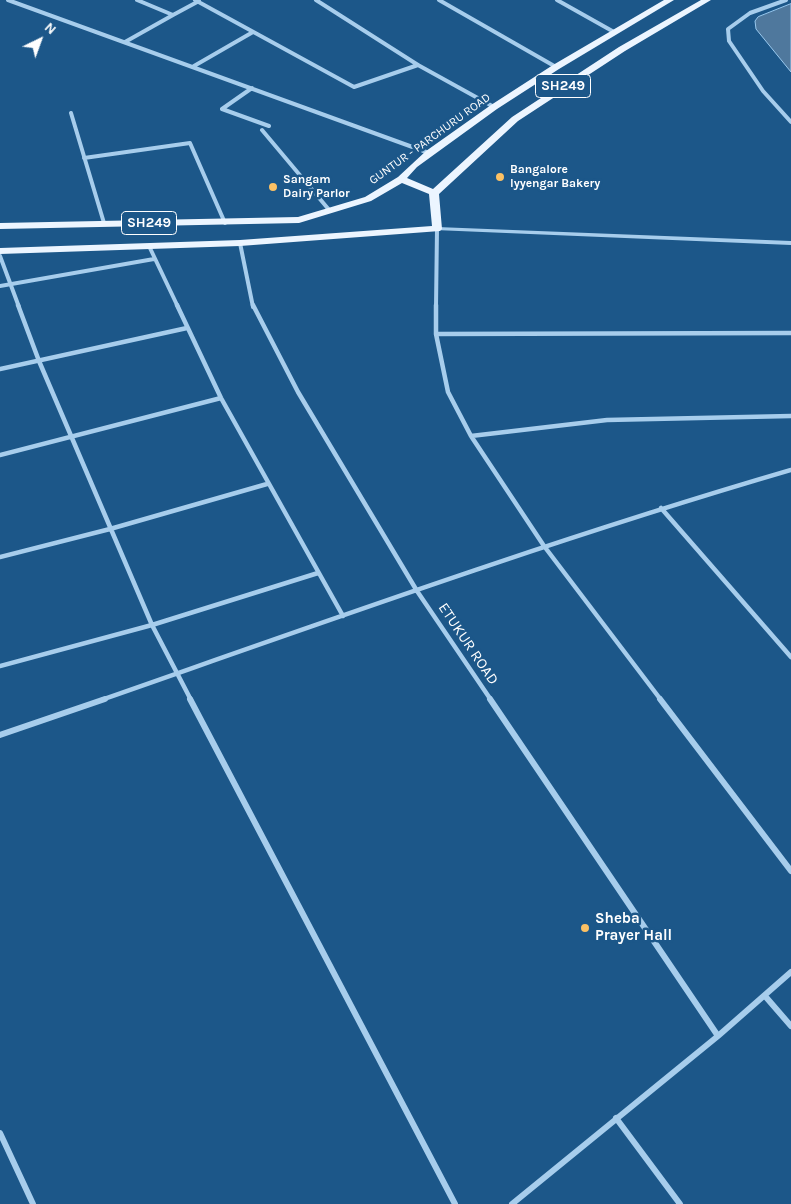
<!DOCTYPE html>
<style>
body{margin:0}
#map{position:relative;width:791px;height:1204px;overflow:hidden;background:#1c5789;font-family:Karla,sans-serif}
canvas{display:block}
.north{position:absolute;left:15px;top:15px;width:50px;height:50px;-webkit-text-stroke:4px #1c5789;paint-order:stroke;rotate:42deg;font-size:14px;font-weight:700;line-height:20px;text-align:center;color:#fff}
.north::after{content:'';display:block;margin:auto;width:18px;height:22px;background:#fff;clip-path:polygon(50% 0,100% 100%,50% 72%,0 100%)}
</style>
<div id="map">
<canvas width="791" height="1204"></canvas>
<div class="north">N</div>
</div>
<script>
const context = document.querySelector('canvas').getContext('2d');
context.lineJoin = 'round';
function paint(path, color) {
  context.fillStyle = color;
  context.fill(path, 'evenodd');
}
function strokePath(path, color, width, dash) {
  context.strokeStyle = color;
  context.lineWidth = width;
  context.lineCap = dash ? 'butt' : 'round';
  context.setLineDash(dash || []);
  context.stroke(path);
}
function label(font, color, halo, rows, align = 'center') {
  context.font = font + ' Karla,sans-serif';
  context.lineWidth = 5;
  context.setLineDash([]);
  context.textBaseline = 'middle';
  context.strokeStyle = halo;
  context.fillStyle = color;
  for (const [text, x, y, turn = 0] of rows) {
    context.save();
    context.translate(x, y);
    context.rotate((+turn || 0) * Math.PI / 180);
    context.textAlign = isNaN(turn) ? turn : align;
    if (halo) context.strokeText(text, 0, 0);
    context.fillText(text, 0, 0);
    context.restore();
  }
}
const water = new Path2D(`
 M791 4V72L756 29 755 21 758 17Z`);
paint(water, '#4f789d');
strokePath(water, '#9ac9ee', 1);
strokePath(new Path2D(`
 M8 0 429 153
 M137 0 173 15 199 1
 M195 0 354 87 418 65
 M316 0 418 65 494 107
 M439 0 556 67
 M557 0 614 32
 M786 0 750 13 728 29 729 41 763 91 791 122
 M125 42 173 15
 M194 66 253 32
 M252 88 222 109 269 126
 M71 113 104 223
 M262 130 330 211
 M84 158 190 143 225 223
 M240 243 253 307
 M149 246 178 307
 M0 256 19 307
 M0 286 154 259
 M436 307 437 229`), '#a7cdec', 4);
strokePath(new Path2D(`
 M18 305 39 361 152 625 191 700
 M177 305 221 398 343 616
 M253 305 298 392 417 591 491 700
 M436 305V334L448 392 471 436 544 546 661 700
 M436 334 791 333
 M0 369 187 328
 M471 436 607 420 791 416
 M0 455 221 398
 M661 508 791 657
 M0 557 110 529 267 484
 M0 666 152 625 318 573
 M101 700C330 620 558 538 791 470`), '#a7cdec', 4.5);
strokePath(new Path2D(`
 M190 699 455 1204
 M490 699 718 1036
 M660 699 791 871
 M0 735 105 699
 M765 996 791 1026
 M616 1118 680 1204
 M0 1133 33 1204
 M512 1204 718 1036 791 972`), '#a7cdec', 6);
paint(new Path2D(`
 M437 227 791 241V245L435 230 434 229Z`), '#a7cdec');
paint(new Path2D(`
 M664 0H674L559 69 497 109 417 167 407 178 433 189 512 117 619 47 701 0H711L625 51 518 121 439 194 442 229 440 231 240 246 0 254V248L240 240 432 226 429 194 402 183 371 201 299 223 0 229V223L298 217 365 197 398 177 426 151 491 105 553 65Z`), '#ecf5ff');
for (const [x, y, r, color] of [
 [500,177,5,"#fcc164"],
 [273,187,5,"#fcc164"],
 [585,928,5,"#fcc164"]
]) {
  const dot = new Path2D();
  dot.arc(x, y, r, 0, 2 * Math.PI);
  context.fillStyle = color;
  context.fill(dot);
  strokePath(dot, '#1c5789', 2);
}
label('12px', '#fff', '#1c5789', [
 ["GUNTUR - PARCHURU ROAD",430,139,-36]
]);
label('bold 12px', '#fff', '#1c5789', [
 ["Bangalore",510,170],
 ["Iyyengar Bakery",510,184],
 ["Sangam",283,180],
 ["Dairy Parlor",283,194]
], 'left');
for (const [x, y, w] of [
 [563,86,55],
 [149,223,55]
]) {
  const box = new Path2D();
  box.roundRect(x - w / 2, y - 11.5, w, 23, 4);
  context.fillStyle = '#1c5789';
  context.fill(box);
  strokePath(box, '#fff', 1);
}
label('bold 14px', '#fff', null, [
 ["SH249",563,86],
 ["SH249",149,223]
]);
label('15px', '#fff', '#1c5789', [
 ["ETUKUR ROAD",468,644,56]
]);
label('bold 15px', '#fff', '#1c5789', [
 ["Sheba",595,919],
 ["Prayer Hall",595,936]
], 'left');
</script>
